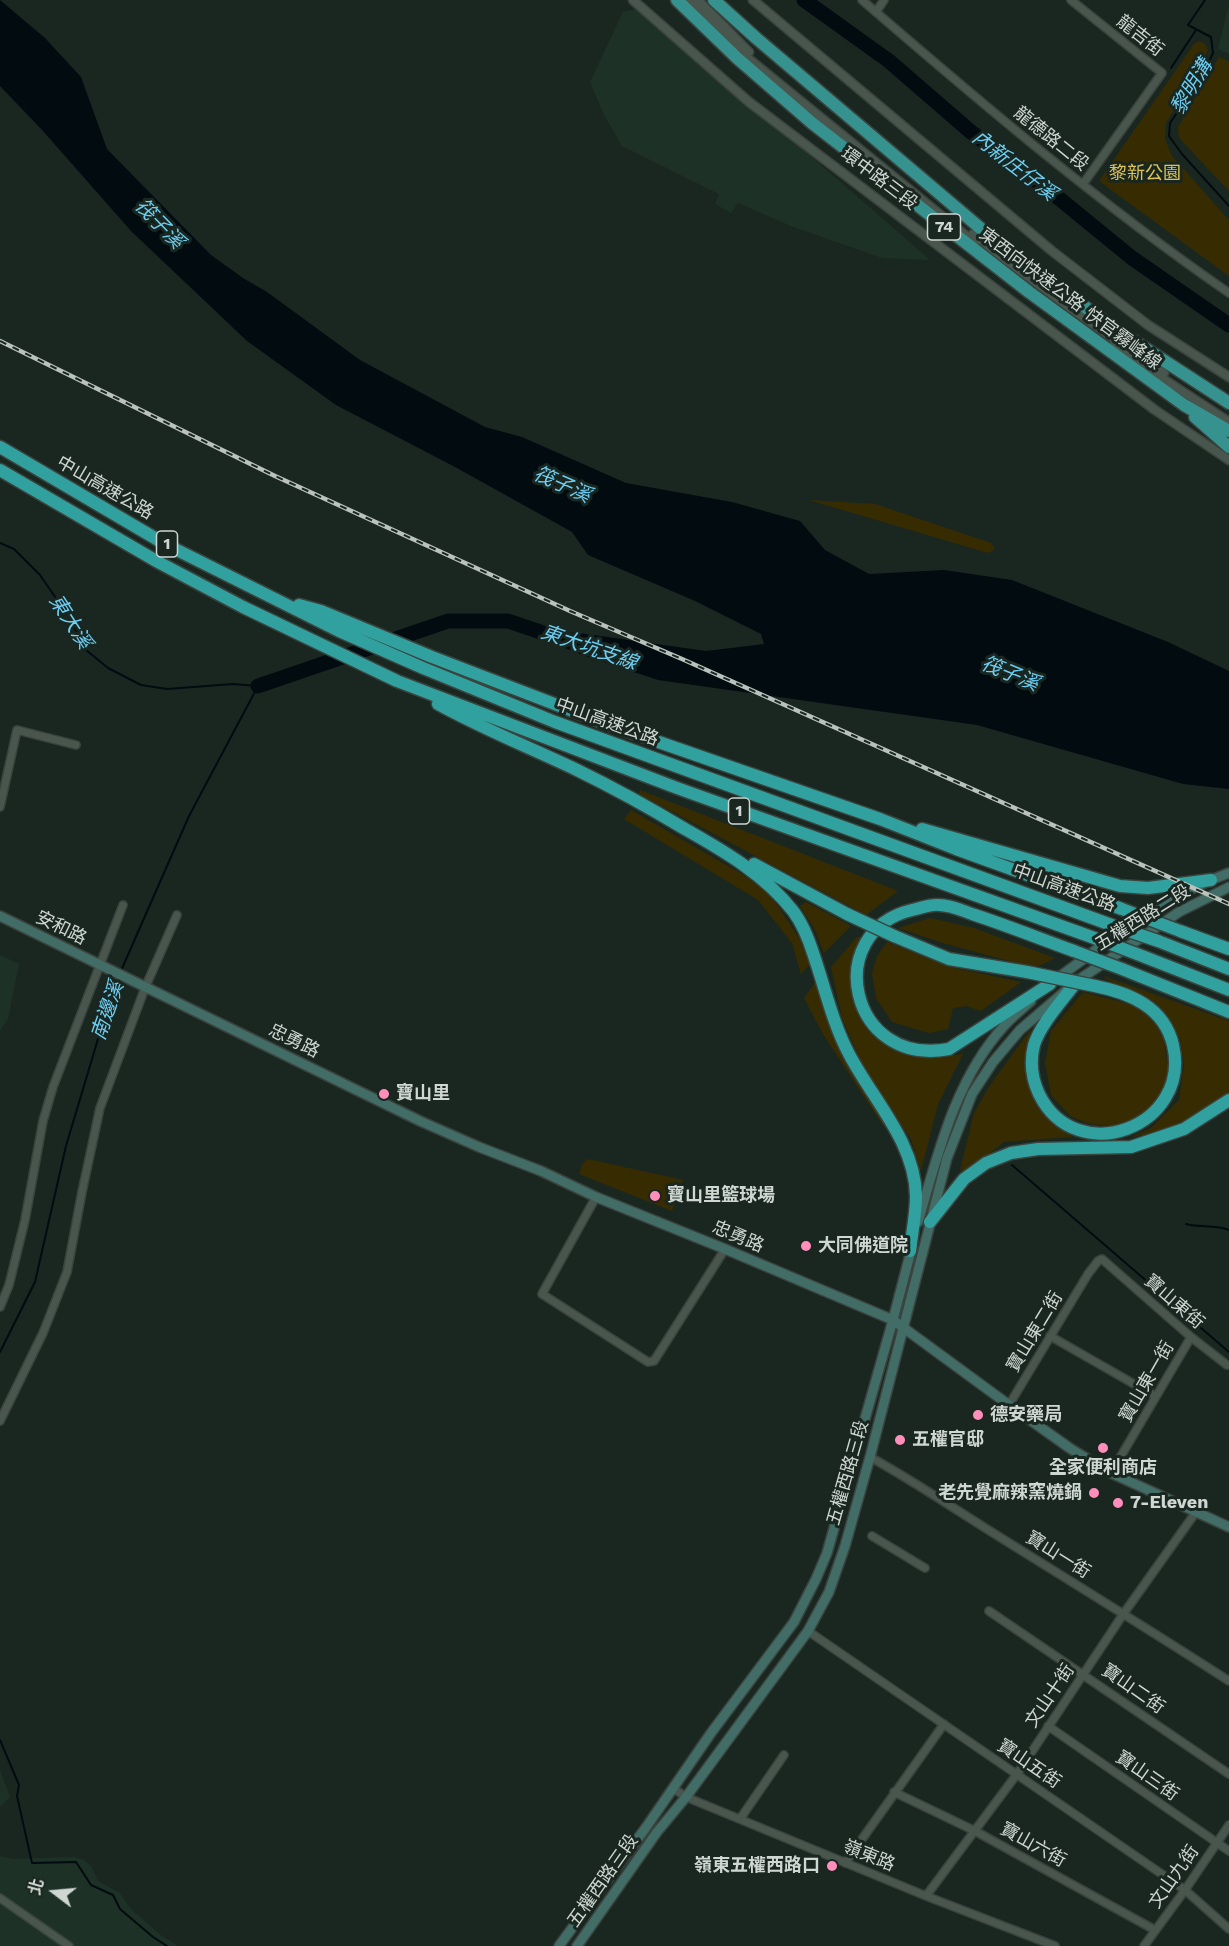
<!DOCTYPE html>
<meta charset="utf-8">
<style>
body{margin:0}
#map{position:relative;width:1229px;height:1946px;overflow:hidden;background:#1a2720;font-family:"Work Sans","Noto Sans TC",sans-serif}
canvas{display:block}
.north{position:absolute;left:24px;top:1862px;width:60px;height:60px;-webkit-text-stroke:4px #1a2720;paint-order:stroke;rotate:286deg;font-size:16px;font-weight:700;line-height:24px;text-align:center;color:#cfd7d3}
.north::after{content:'';display:block;margin:auto;width:21px;height:27px;background:#cfd7d3;clip-path:polygon(50% 0,100% 100%,50% 72%,0 100%)}
</style>
<div id="map">
<canvas width="1229" height="1946"></canvas>
<div class="north">北</div>
</div>
<script>
const context = document.querySelector('canvas').getContext('2d');
context.lineJoin = 'round';
function paint(path, color) {
  context.fillStyle = color;
  context.fill(path, 'evenodd');
}
function strokePath(path, color, width, dash) {
  context.strokeStyle = color;
  context.lineWidth = width;
  context.lineCap = dash ? 'butt' : 'round';
  context.setLineDash(dash || []);
  context.stroke(path);
}
function label(font, color, halo, rows, align = 'center') {
  context.font = font + ' "Work Sans","Noto Sans TC",sans-serif';
  context.lineWidth = 6;
  context.setLineDash([]);
  context.textBaseline = 'middle';
  context.strokeStyle = halo;
  context.fillStyle = color;
  for (const [text, x, y, turn = 0] of rows) {
    context.save();
    context.translate(x, y);
    context.rotate((+turn || 0) * Math.PI / 180);
    context.textAlign = isNaN(turn) ? turn : align;
    if (halo) context.strokeText(text, 0, 0);
    context.fillText(text, 0, 0);
    context.restore();
  }
}
paint(new Path2D(`
 M1229 4V54L1218 49Z
 M641 8 930 260 882 258 791 226 738 203 731 213 715 204 719 194 622 146 605 117 590 82 623 12Z
 M0 955 19 964 8 1019 0 1030Z
 M0 1770 10 1797 0 1807Z
 M0 1856 13 1859 74 1857 84 1860 91 1866 98 1881 120 1893 130 1908 162 1936 178 1946H0Z`), '#1e3127');
paint(new Path2D(`
 M1199 41 1205 44 1208 50 1202 64 1166 123 1165 139 1172 156 1229 220V276L1099 181 1194 44Z
 M1219 57 1229 61V191L1179 138 1178 127Z
 M809 500 875 504 991 543 995 549 988 553Z
 M640 790 898 891 866 915 639 794Z
 M631 810 766 888 808 952 812 962 801 974 792 943 758 900 624 819Z
 M806 902 851 926 824 953 814 928 800 906Z
 M930 918 974 928 1055 958 1035 968 943 943 898 928Z
 M857 937H863L850 984 872 1034 905 1052 931 1058 963 1054 938 1104 921 1171 911 1139 867 1075 842 1018 831 967Z
 M887 942 950 967 1021 982 981 1011 966 1006 953 1008 948 1029 929 1033 892 1022 876 998 872 973 877 956Z
 M1104 976 1229 1021V1093C1200 1114 1167 1133 1131 1137L1151 1128 1179 1100 1184 1065 1180 1039 1168 1016 1153 1001 1106 979Z
 M817 980 843 1057 886 1127 882 1124 823 1034 804 998Z
 M1083 992 1133 1005 1152 1017 1164 1040 1168 1068 1163 1095 1143 1119 1111 1126 1089 1124 1070 1116 1051 1095 1045 1063 1051 1031Z
 M1031 1029 1027 1067 1043 1111 1072 1137 1004 1142 966 1172 960 1170 974 1113 990 1085Z
 M588 1159 683 1180 672 1211 579 1174 582 1164Z`), '#372c01');
paint(new Path2D(`
 M0 0 45 38 81 77 107 149 211 255 243 278 267 292 360 360 485 427 522 437 626 483 732 502 800 521 825 550 869 574 944 570 1012 580 1168 642 1229 671V789L1183 784 977 725 658 680 579 654 572 632 706 651 764 644 761 634 695 601 588 555 572 532 455 467 336 405 247 341 131 231 43 131 0 86Z`), '#020b10');
strokePath(new Path2D(`
 M1205 0 1188 25 1211 37 1213 53 1205 71 1170 123 1169 136 1182 154 1229 206
 M1171 68 1196 30
 M0 543 14 549 40 575 71 620 86 650 108 668 141 685 167 689 233 684 258 686 189 816 120 973
 M1012 1165 1229 1352
 M1186 1224C1200 1228 1216 1224 1229 1230
 M0 1352 35 1282 66 1146 112 992 118 978
 M0 1740 19 1785 17 1796 32 1863 76 1862 91 1885 113 1895 120 1909 153 1937 167 1946`), '#020b10', 2);
strokePath(new Path2D(`
 M804 0 889 61 971 132 1050 191 1132 258 1229 325
 M258 686 448 621H508L594 650`), '#020b10', 15);
const minor = new Path2D(`
 M862 0C980 102 1100 204 1229 293
 M1071 0 1162 73 1083 184
 M876 12 884 0
 M0 807 17 730 76 745
 M596 1197 542 1294 648 1362 654 1361 725 1249
 M0 1307 9 1285 25 1220 43 1121 53 1087 123 905
 M1050 1336 1155 1396
 M1009 1405 1088 1274 1098 1261 1102 1259 1191 1337 1227 1365
 M0 1421 43 1333 67 1272 82 1192 100 1108 145 988 177 915
 M870 1457C912 1480 950 1506 990 1531 1070 1581 1150 1630 1229 1681
 M1111 1473 1191 1337
 M872 1536 925 1568
 M989 1611 1229 1774
 M808 1631 1185 1890 1229 1929
 M1048 1726 1229 1851
 M673 1788 686 1797 926 1896 1055 1946
 M894 1792 975 1831 1155 1930
 M740 1819 784 1755
 M845 1863 944 1724
 M926 1896 1017 1774 1124 1613 1196 1512
 M0 1898 69 1946
 M1144 1946 1185 1890 1229 1825`);
const tertiary = new Path2D(`
 M633 0 749 102 1155 410 1229 460
 M687 0 744 55 975 243
 M698 0 749 52
 M753 0 1052 251 1148 325 1229 377
 M973 234C1034 283 1098 329 1164 373
 M1113 346 1229 422`);
const secondary = new Path2D(`
 M0 916 420 1121 479 1147 541 1171 596 1197 725 1249 893 1320 1009 1405 1071 1449 1111 1473 1229 1527
 M1055 980C1110 940 1164 896 1229 873
 M918 1222C938 1154 955 1080 1004 1026 1012 1017 1022 1009 1031 1001
 M559 1946 647 1826 711 1733 794 1622 816 1579 827 1553 893 1320 912 1247
 M577 1946 657 1832 686 1797 808 1631 829 1592 845 1546 870 1457 947 1158 972 1094 993 1062 1020 1030 1077 981 1179 912 1229 887`);
const trunk = new Path2D(`
 M677 0 737 58 812 123 1029 292 1184 405 1229 431
 M714 0 756 38 1012 255 1120 332 1229 403
 M1195 417 1229 447`);
const motorway = new Path2D(`
 M0 447 165 544 339 631 423 668 555 722 1117 927
 M0 470 158 562 243 607 397 681 677 788 1100 940
 M299 605 321 611 432 657 604 723 880 819 956 849 1122 909
 M438 704C483 729 531 748 577 770 614 788 650 808 685 829 724 851 765 875 793 911 803 924 809 940 814 956 825 988 833 1024 849 1054 873 1100 915 1142 916 1196 916 1214 912 1233 910 1251
 M922 829 1120 886 1148 888 1211 880
 M754 864 847 914
 M1180 931 1229 949
 M894 936 949 959 1027 972
 M1158 941 1229 969
 M1137 954 1229 990
 M1122 969 1229 1012
 M1077 981C1063 1000 1041 1023 1034 1045 1030 1061 1032 1079 1039 1094 1076 1170 1192 1127 1173 1045 1164 1007 1130 993 1095 986
 M1050 984 949 1049C849 1068 821 932 912 910 921 908 931 904 939 905 951 905 963 911 975 915 1008 926 1041 939 1074 951
 M930 1222 964 1179 986 1163 1011 1153 1038 1149 1131 1147 1184 1129 1229 1100`);
strokePath(minor, '#3a433e', 10);
strokePath(tertiary, '#3a433e', 11);
strokePath(secondary, '#3a433e', 12);
strokePath(trunk, '#3a433e', 15);
strokePath(motorway, '#3a433e', 15);
strokePath(minor, '#49564e', 7);
strokePath(tertiary, '#49564e', 8);
strokePath(secondary, '#426c66', 9);
strokePath(trunk, '#35928f', 12);
strokePath(motorway, '#30a19f', 12);
const rail = new Path2D(`
 M0 341 275 476 570 611 682 659 1229 904`);
strokePath(rail, '#b9c2bd', 4.5);
strokePath(rail, '#1a2720', 2, [7]);
const motorwayBridge = new Path2D(`
 M1122 909 1180 931
 M847 914 894 936
 M1117 927 1158 941
 M1100 940 1137 954
 M1074 951 1122 969
 M1027 972 1095 986`);
strokePath(motorwayBridge, '#3a433e', 15, []);
strokePath(motorwayBridge, '#30a19f', 12);
for (const [x, y, r, color] of [
 [384,1094,6,"#ff8eba"],
 [655,1196,6,"#ff8eba"],
 [806,1246,6,"#ff8eba"],
 [978,1415,6,"#ff8eba"],
 [900,1440,6,"#ff8eba"],
 [1103,1448,6,"#ff8eba"],
 [1094,1493,6,"#ff8eba"],
 [1118,1503,6,"#ff8eba"],
 [832,1866,6,"#ff8eba"]
]) {
  const dot = new Path2D();
  dot.arc(x, y, r, 0, 2 * Math.PI);
  context.fillStyle = color;
  context.fill(dot);
  strokePath(dot, '#1a2720', 2);
}
for (const [x, y, w] of [
 [944,227,33],
 [167,544,21],
 [739,811,21]
]) {
  const box = new Path2D();
  box.roundRect(x - w / 2, y - 13, w, 26, 4.5);
  context.fillStyle = '#1a2720';
  context.fill(box);
  strokePath(box, '#cfd7d3', 1.5);
}
label('bold 16px', '#cfd7d3', null, [
 ["74",944,227],
 ["1",167,544],
 ["1",739,811]
]);
label('18px', '#cfd7d3', '#1a2720', [
 ["龍吉街",1140,36,38],
 ["龍德路二段",1051,139,39],
 ["環中路三段",879,179,37],
 ["東西向快速公路 快官霧峰線",1070,299,37],
 ["中山高速公路",105,488,30],
 ["中山高速公路",607,722,20],
 ["中山高速公路",1064,888,20],
 ["五權西路二段",1143,918,-32],
 ["安和路",61,928,26],
 ["忠勇路",294,1041,26],
 ["忠勇路",738,1237,23],
 ["寶山東街",1174,1302,41],
 ["寶山東二街",1035,1332,-59],
 ["寶山東一街",1147,1382,-60],
 ["五權西路三段",848,1473,-74],
 ["寶山一街",1058,1555,32],
 ["寶山二街",1133,1689,35],
 ["文山十街",1050,1696,-56],
 ["寶山五街",1029,1764,34],
 ["寶山三街",1147,1776,35],
 ["寶山六街",1033,1845,29],
 ["嶺東路",869,1856,22],
 ["文山九街",1174,1877,-55],
 ["五權西路三段",603,1881,-55]
]);
label('18px', '#dec254', '#1a2720', [
 ["黎新公園",1145,174]
]);
label('bold 18px', '#cfd7d3', '#1a2720', [
 ["寶山里",396,1094],
 ["寶山里籃球場",667,1196],
 ["大同佛道院",818,1246],
 ["德安藥局",990,1415],
 ["五權官邸",912,1440],
 ["全家便利商店",1103,1468,"center"],
 ["老先覺麻辣窯燒鍋",1082,1493,"right"],
 ["7-Eleven",1130,1503],
 ["嶺東五權西路口",820,1866,"right"]
], 'left');
label('italic 20px', '#6dcef4', '#1a2720', [
 ["黎明溝",1192,87,-59],
 ["內新庄仔溪",1014,166,38],
 ["筏子溪",159,224,46],
 ["筏子溪",562,485,24],
 ["東大溪",70,622,57],
 ["東大坑支線",589,648,19],
 ["筏子溪",1010,674,22],
 ["南邊溪",108,1011,-71]
]);
</script>
